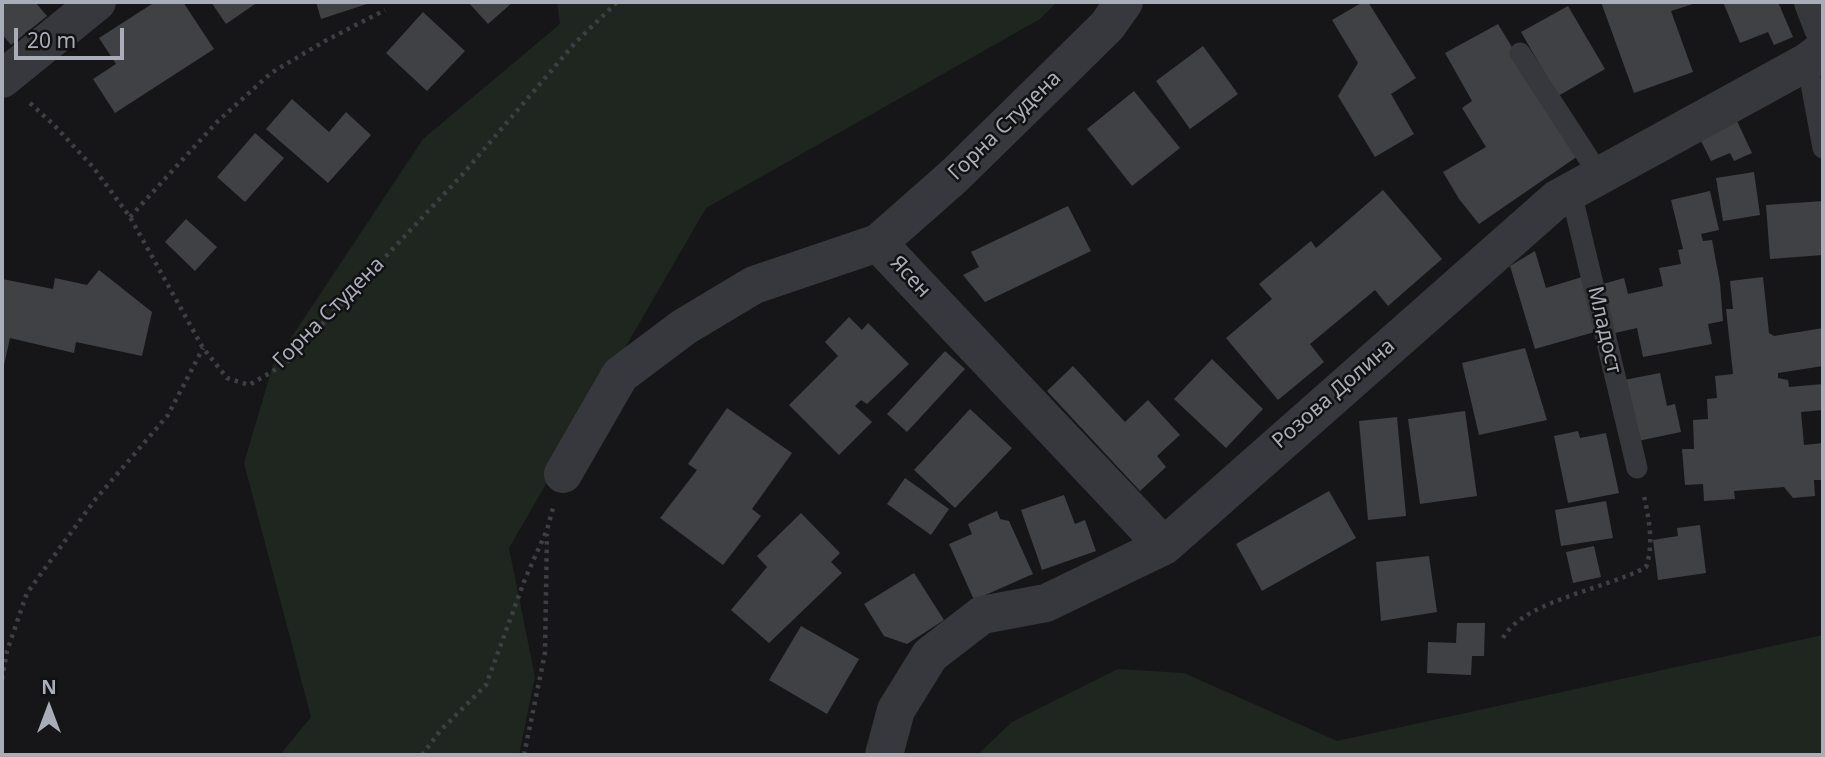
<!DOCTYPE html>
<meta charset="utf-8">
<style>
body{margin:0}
#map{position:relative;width:1825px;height:757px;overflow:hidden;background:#161618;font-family:"Noto Sans",sans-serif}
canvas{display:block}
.frame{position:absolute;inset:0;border:4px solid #a8adb8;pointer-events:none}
.north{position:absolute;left:14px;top:673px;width:70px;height:70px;-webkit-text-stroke:5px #111113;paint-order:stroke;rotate:0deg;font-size:19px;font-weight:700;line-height:28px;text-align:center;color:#a8adb8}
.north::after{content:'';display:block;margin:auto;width:24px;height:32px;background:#a8adb8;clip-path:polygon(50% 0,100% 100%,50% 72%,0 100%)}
.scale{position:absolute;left:14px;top:28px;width:110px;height:32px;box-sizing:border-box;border:4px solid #a8adb8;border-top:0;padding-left:9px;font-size:21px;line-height:24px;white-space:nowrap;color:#a8adb8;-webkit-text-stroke:5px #111113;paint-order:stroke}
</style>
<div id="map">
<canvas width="1825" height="757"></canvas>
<div class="frame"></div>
<div class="north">N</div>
<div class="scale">20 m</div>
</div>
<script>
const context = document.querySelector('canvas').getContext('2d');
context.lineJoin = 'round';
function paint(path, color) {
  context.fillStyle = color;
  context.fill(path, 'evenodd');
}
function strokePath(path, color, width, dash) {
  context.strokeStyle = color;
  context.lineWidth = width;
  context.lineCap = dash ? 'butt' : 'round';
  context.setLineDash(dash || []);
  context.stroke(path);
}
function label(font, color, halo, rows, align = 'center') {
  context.font = font + ' "Noto Sans",sans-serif';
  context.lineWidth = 5;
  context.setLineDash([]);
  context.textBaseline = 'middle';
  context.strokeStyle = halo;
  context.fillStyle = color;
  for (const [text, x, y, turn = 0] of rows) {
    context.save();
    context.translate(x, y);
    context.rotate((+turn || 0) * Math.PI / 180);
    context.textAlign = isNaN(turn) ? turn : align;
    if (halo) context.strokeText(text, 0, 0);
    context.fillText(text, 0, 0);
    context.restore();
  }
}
paint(new Path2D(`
 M557 2H1057L1040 19 706 208 509 548 535 677 519 755H280L311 717 244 463 273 365 423 139 560 24Z
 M1823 635V755H977L1012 722 1118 669 1184 673 1337 741Z`), '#1e261f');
paint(new Path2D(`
 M2 2H35L47 16 11 45 2 34Z
 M155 2H183L214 49 115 113 93 79 116 64 99 38Z
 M211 2H258L226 24Z
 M316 2H373L321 19Z
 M468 2H513L488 24Z
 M1363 2H1368L1416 78 1391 94 1414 134 1375 157 1338 96 1358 63 1332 20Z
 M1601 2H1699L1671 11 1693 72 1634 93Z
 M1723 2H1778L1793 37 1774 45 1768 32 1740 43Z
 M1568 6 1605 69 1558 96 1521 32Z
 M423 12 465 51 427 91 386 53Z
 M1498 24 1578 156 1479 224 1459 199 1443 172 1486 147 1462 108 1472 101 1445 53Z
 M1203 46 1238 94 1190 129 1156 81Z
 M1134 91 1180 148 1132 186 1087 129Z
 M292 99 329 132 346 112 371 135 328 183 266 129Z
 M1736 119 1752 153 1734 161 1730 153 1711 161 1699 137Z
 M255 133 284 158 245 202 217 177Z
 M1754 172 1760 215 1723 221 1716 178Z
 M1383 190 1442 259 1388 306 1375 290 1310 344 1324 362 1278 400 1226 338 1272 299 1259 284 1311 241 1316 248Z
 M1710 191 1719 230 1701 234 1703 241 1712 240 1720 283 1723 321 1708 324 1712 344 1643 357 1637 328 1615 333 1603 284 1624 278 1628 294 1663 286 1659 268 1681 264 1678 250 1683 249 1671 200Z
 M1823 201V255L1770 259 1766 205Z
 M1068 206 1091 251 985 302 963 275 979 267 971 252Z
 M186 219 217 247 195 271 165 242Z
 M1535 251 1546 288 1582 277 1598 331 1535 349 1510 266Z
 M99 270 152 312 142 356 76 342 74 353 10 338 2 374V279L53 289 55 278 87 285Z
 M1763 277 1769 333 1774 336 1823 328V366L1778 373V378L1788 380 1789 387 1823 384V410L1801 412 1804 445 1823 443V480H1814L1815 496 1793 498 1784 487 1734 491 1735 499 1704 501 1703 484 1685 485 1682 449H1694L1693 420 1708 419 1707 399 1717 398 1715 376 1733 374 1726 309H1733L1730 281Z
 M849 317 862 330 868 323 909 364 867 404 861 400 855 406 872 422 839 455 789 405 838 356 825 342Z
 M1525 348 1547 420 1479 435 1462 363Z
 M945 351 965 369 907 432 887 414Z
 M1212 359 1263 409 1226 448 1174 399Z
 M1073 366 1125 422 1148 400 1180 435 1157 456 1166 467 1140 491 1047 391Z
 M1660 373 1667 406 1675 404 1681 432 1638 441 1624 380Z
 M727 408 792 453 752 509 761 516 723 565 660 518 697 470 688 464Z
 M970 409 1012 448 955 508 914 470Z
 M1465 411 1477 496 1420 504 1408 419Z
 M1397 417 1406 516 1368 520 1359 421Z
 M1578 431 1580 438 1606 433 1619 493 1568 503 1554 436Z
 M905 478 949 509 931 535 887 504Z
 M1329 491 1356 538 1262 591 1236 544Z
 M1064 495 1075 524 1085 520 1096 551 1042 570 1021 510Z
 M1606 501 1613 538 1561 546 1555 510Z
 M997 511 1000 519 1009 521 1033 574 974 600 949 544 972 534 968 524Z
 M801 513 840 553 831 562 842 573 769 643 731 610 767 567 757 556Z
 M1700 525 1706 573 1658 580 1653 540 1678 536 1677 528Z
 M1594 546 1601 577 1573 583 1566 552Z
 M1429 556 1437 612 1381 621 1376 562Z
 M914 573 944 620 907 644 884 636 864 604Z
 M1457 623H1485L1484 656H1472L1471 675 1427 673 1428 642 1456 643Z
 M801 626 859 659 827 714 769 680Z`), '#404145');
strokePath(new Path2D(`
 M30 103 54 125 93 167 130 217 203 348 227 378 249 385 285 364 462 175 575 43 617 2
 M130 217 217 122 271 73 325 41 385 10
 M1503 638C1524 600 1608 589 1646 567 1654 545 1649 518 1644 496
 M2 679 7 651 27 593 94 501 168 415 203 348
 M422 755 440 731 486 685 525 579 547 530 553 508
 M524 755 545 653 547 534`), '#3d3f44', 4.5, [3.5, 5]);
strokePath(new Path2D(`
 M1520 53 1600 176
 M1807 62 1823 148
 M1571 192 1637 468`), '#37383d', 21);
strokePath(new Path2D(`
 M1813 2 1823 28
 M2 79 97 2
 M878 243 1164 546
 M563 474 620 375 684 327 754 285 878 243 953 177 1044 88 1107 26 1124 2
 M884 755 896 710 930 655 982 615 1046 603 1164 546 1557 199 1807 62 1823 50`), '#37383d', 38);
label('21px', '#a8adb8', '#111113', [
 ["Горна Студена",1005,126,-44],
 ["Ясен",910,277,47],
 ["Горна Студена",329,313,-45],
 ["Младост",1604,330,77],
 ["Розова Долина",1334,394,-41]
]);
</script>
